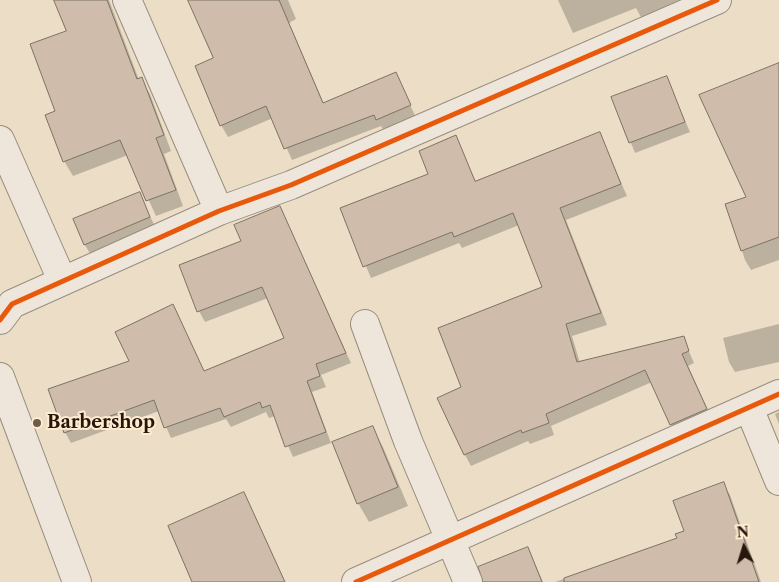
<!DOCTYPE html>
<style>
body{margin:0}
#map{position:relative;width:779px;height:582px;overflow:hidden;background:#ecdec6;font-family:"Libre Caslon Text",serif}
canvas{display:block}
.north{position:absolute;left:719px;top:522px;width:50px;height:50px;-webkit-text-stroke:4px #fdecd0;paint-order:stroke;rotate:355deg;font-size:14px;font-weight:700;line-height:20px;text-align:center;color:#28160d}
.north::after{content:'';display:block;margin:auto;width:18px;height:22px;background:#28160d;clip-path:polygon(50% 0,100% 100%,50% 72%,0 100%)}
</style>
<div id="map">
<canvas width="779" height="582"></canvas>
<div class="north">N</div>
</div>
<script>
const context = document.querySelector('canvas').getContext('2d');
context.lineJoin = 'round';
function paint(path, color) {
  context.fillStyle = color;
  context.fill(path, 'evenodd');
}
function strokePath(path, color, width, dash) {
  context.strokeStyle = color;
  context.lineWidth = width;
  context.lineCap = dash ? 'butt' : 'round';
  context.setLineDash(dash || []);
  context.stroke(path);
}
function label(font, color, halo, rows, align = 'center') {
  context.font = font + ' "Libre Caslon Text",serif';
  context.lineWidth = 4;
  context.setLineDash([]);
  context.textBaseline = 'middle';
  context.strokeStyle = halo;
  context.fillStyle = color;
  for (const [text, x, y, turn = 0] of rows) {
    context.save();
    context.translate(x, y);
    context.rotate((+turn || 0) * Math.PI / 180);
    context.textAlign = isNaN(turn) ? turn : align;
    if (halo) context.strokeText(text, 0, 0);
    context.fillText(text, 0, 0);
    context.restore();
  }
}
paint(new Path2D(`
 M55 0H109L139 80 141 79 150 94 171 151 164 154 183 206 156 216 128 155 73 176 64 161 57 111 67 32Z
 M190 0H288L296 19 289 23 324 104 396 73 416 118 384 131 381 126 292 160 273 118 228 137 221 125 215 59Z
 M558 0H685L642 19 636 8 573 33Z
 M666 77 690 132 635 153 613 98Z
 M599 133 627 196 566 220 607 325 572 336 580 363 683 338 694 363 688 366 713 421 678 437 652 382 551 426 554 435 530 444 528 441 471 466 465 455 543 288 519 225 462 248 459 243 371 278 342 209 430 175 455 137 476 182Z
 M779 182V260L751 270 745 260 727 204 748 197Z
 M139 193 160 237 96 264 85 245Z
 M279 207 351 363 321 375 326 387 312 392 331 443 293 457 275 416 269 418 266 412 231 427 226 419 171 438 159 411 71 443 65 432 130 362 173 306 204 372 286 339 268 298 205 322 199 311 243 242Z
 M779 324V362L735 372 729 362 723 338Z
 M779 412V424L775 414Z
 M372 428 383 447 408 506 369 522 358 503Z
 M723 484 730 495 761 582H555L678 539Z
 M244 494 285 582H193Z
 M528 548 543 582H499Z`), '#0003');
const building = new Path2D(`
 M54 0H107L137 79 142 77 164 135 156 138 176 190 146 201 120 140 63 162 45 115 55 111 30 44 66 31Z
 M188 0H279L323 103 396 72 411 105 376 120 374 115 284 149 266 106 220 126 195 66 213 58Z
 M779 63V237L741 251 725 204 746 197 699 95Z
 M667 76 685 122 629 143 611 97Z
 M600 132 621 184 560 208 601 313 566 324 577 362 684 336 689 351 682 354 707 409 670 425 645 370 546 414 549 423 522 433 521 430 464 455 437 398 461 387 438 328 542 287 513 213 454 237 452 232 363 267 340 208 428 174 419 151 456 135 475 181Z
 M140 192 150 217 84 245 73 219Z
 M280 206 346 353 316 364 320 376 307 381 326 432 285 447 270 405 262 408 260 402 224 417 220 408 164 428 154 400 64 433 48 389 129 361 115 332 173 304 204 371 284 338 262 287 197 312 179 265 241 241 234 225Z
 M373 426 398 487 357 504 332 442Z
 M724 482 759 582H564V578L677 538 675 534 684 531 673 501Z
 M244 492 285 582H192L168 526Z
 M528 547 542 582H483L478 567Z`);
paint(building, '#cfbcaa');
strokePath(building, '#7b7265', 1);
const minor = new Path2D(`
 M127 0 219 211
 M0 140 62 280
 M0 320 12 304 219 211 291 185 717 0
 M365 324 408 441 468 582
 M0 377 77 582
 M749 408 779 481
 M356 582 779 394`);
strokePath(minor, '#978d7e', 30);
strokePath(minor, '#eee6db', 28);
strokePath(new Path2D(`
 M0 320 12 304 219 211 291 185 717 0
 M356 582 779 394`), '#e8590c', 5);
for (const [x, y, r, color] of [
 [37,423,5,"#6d5c4e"]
]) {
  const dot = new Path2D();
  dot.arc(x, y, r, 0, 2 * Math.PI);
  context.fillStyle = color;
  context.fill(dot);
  strokePath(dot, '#fdecd0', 2);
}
label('bold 18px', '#28160d', '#fdecd0', [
 ["Barbershop",47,423]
], 'left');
</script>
